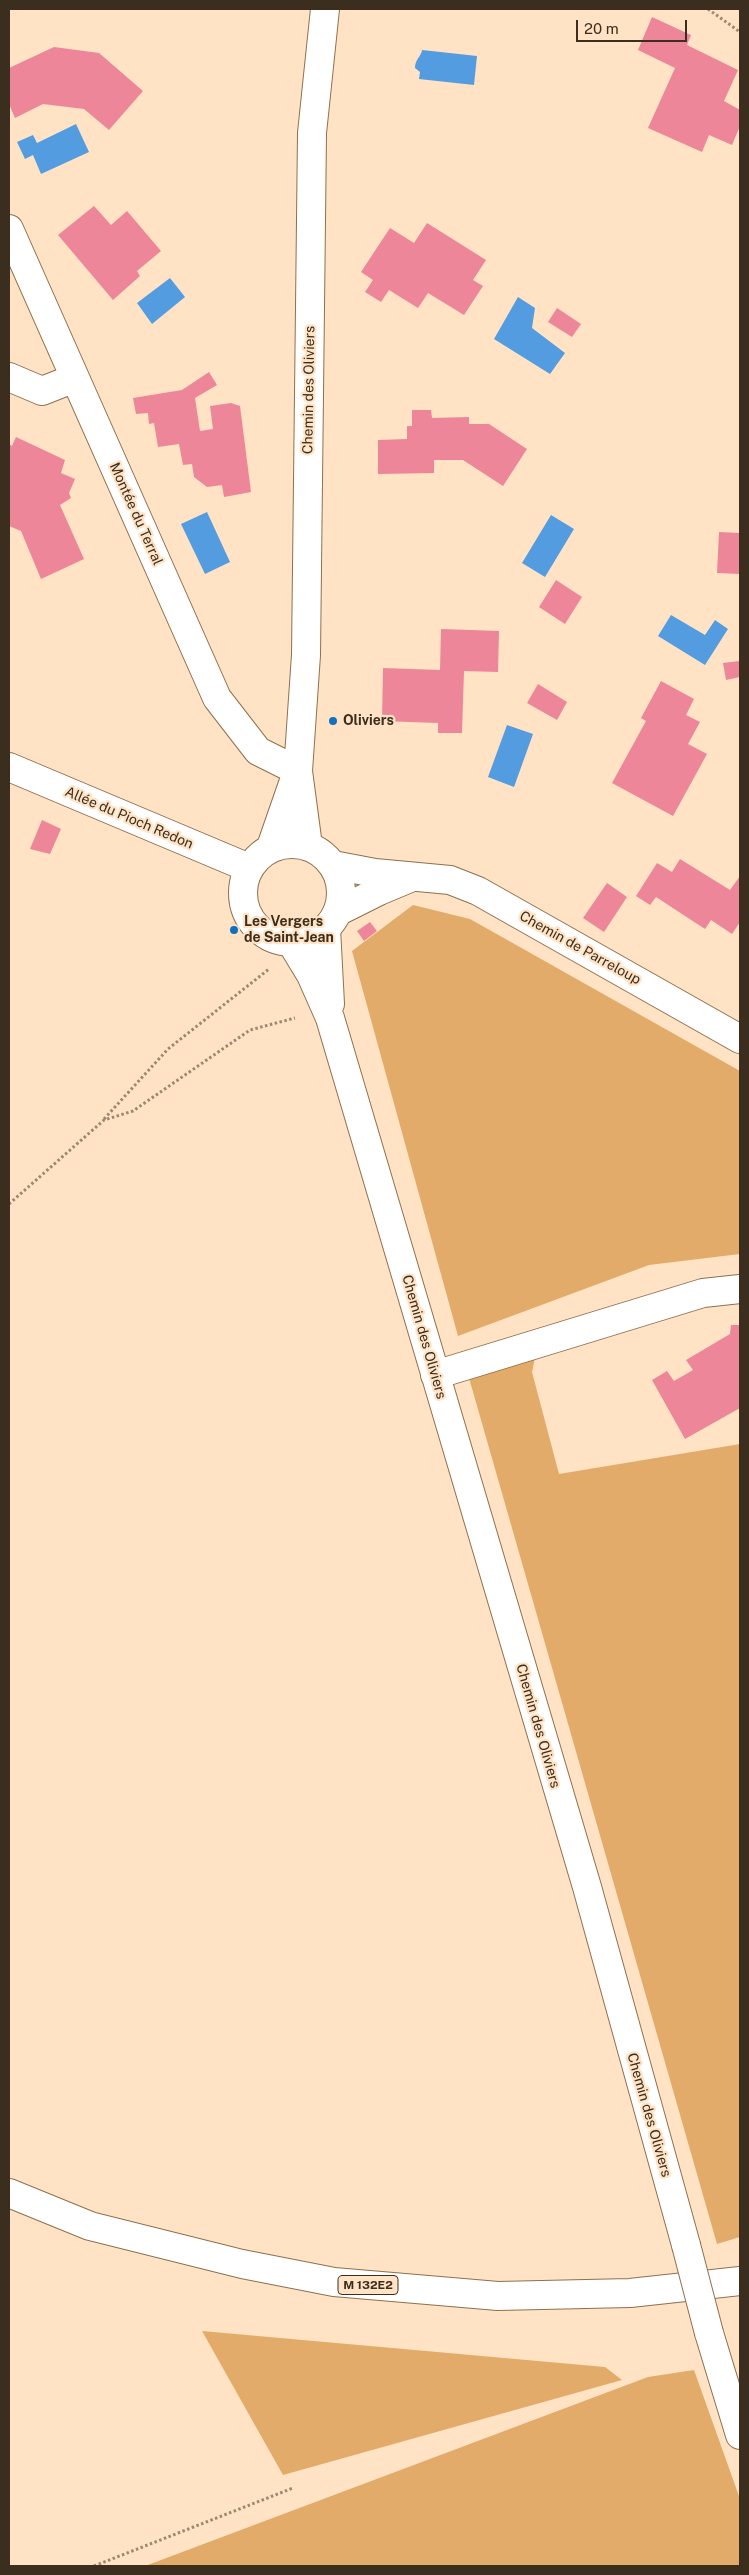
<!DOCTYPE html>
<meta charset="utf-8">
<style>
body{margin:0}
#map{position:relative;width:749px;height:2575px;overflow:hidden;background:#ffe3c4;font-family:"Public Sans",sans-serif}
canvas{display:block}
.frame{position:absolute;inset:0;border:10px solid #3b2e1f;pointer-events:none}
.scale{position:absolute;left:576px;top:20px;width:111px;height:22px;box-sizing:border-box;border:2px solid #3b2e1f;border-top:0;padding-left:6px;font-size:15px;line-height:18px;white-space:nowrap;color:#3b2e1f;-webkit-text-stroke:4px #ffe3c4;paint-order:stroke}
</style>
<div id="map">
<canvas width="749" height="2575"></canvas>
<div class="frame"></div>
<div class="scale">20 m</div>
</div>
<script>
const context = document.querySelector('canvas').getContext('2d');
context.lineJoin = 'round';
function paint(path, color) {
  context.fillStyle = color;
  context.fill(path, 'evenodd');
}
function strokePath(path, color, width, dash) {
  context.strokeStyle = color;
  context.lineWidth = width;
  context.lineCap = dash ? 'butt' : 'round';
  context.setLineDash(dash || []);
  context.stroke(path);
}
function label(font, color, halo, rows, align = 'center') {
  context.font = font + ' "Public Sans",sans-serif';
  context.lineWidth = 4.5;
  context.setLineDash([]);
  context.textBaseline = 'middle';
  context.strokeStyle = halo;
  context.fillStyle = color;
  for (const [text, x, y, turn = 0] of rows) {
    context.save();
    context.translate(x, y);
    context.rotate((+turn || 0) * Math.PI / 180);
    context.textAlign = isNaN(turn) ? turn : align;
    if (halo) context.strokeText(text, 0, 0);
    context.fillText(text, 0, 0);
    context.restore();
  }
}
paint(new Path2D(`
 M413 905 470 919 740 1071V1254L649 1265 458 1336 352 951Z
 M536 1353 532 1372 559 1474 740 1444V2237L717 2244 467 1371Z
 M202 2331 605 2367 622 2380 283 2475Z
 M694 2370 740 2499V2566H145L648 2377Z`), '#e3ab69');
paint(new Path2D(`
 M422 50 477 56 474 85 419 79 420 72 415 68C415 59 421 57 422 50Z
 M76 124 89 152 41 174 33 155 25 159 17 142 33 135 37 143Z
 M170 278 185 297 152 324 137 303Z
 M518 297 535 308 532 328 565 353 550 374 494 339Z
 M207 512 230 562 205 574 181 524Z
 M551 515 574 529 545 577 522 563Z
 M671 615 705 635 715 620 728 629 705 665 658 636Z
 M507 725 533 734 514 787 488 777Z`), '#539ce0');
paint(new Path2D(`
 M652 17 691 35 687 45 738 70 724 101 740 110V126L732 145 709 135 702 152 648 128 675 68 638 50Z
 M54 47 99 53 143 91 109 130 84 109 43 104 15 118 9 104V68Z
 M94 206 111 225 127 211 161 251 137 271 140 276 113 300 58 235Z
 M427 223 486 260 473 280 483 286 464 315 428 293 418 308 389 290 381 302 365 292 373 280 361 272 390 228 414 243Z
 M557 308 581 324 572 337 548 322Z
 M209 372 217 385 195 398 200 431 213 429 210 406 231 403 240 406 251 492 224 497 222 485 207 487 194 477 192 464 183 465 179 444 158 447 154 423 149 424 148 413 136 414 133 398 182 390Z
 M412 410H431L432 418 469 417V424H489L527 449 503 486 463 460H434V473L378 474V440L407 439V426H412Z
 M16 437 65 460 61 473 75 479 69 493 71 498 60 505 84 559 41 579 21 531 9 526V444L12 446Z
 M719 532 740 533V574L717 573Z
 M556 580 582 597 565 624 539 607Z
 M441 629 499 631 498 672 464 671 462 733H438V723L382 721 383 668 440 670Z
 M739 661 740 677 726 680 723 663Z
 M661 681 694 699 686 715 700 722 688 744 707 754 673 816 612 783 646 721 641 718Z
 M538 684 567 702 557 720 527 703Z
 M42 820 61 829 50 854 30 849Z
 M680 859 730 890 740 876V922L732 934 711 920 705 929 656 897 650 905 636 896 657 863 672 872Z
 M607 883 627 897 604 932 583 918Z
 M370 922 377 931 364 941 357 931Z
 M731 1325H740V1408L685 1439 652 1380 667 1371 674 1381 693 1370 686 1360 730 1334Z`), '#ec8698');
const minor = new Path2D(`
 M9 229 217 698 258 751 298 771
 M9 377 42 391 75 378
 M9 767 249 868
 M243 893a49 49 0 1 1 98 0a49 49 0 1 1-98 0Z
 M308 846 298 771 306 655 312 133 325 9
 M271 847 296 775
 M333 865 375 873 450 880 478 891 740 1039
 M337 912 379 891 410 878
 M326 928 330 1004
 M291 942 311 975 330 1018 587 1887 686 2245
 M435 1375 703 1293 740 1289
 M709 2333 740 2435`);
const major = new Path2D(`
 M9 2193 90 2226 242 2264 334 2282 498 2296 630 2293 740 2281`);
strokePath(minor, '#90704d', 30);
strokePath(major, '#90704d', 30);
strokePath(new Path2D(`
 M708 9 740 32
 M104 1119 168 1049 269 969
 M9 1204 104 1120 133 1111 250 1030 295 1018
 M94 2566 293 2488`), '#9c8871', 3, [2.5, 2.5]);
strokePath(minor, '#fff', 28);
strokePath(major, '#fff', 28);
const minorBridge = new Path2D(`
 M686 2245 709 2333`);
strokePath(minorBridge, '#90704d', 30, []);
strokePath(minorBridge, '#fff', 28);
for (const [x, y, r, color] of [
 [333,721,5,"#1072be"],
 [234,930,5,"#1072be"]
]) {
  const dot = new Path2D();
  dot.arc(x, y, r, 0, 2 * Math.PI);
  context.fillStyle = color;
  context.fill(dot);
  strokePath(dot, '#ffe3c4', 2);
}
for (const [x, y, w] of [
 [368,2285,60]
]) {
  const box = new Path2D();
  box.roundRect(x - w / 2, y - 9.5, w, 19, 4);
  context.fillStyle = '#ffe3c4';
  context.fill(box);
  strokePath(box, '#3b2e1f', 1);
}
label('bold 12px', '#3b2e1f', null, [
 ["M 132E2",368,2285]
]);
label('14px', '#3b2e1f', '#ffe3c4', [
 ["Chemin des Oliviers",309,390,-89],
 ["Montée du Terral",136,514,66],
 ["Allée du Pioch Redon",129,818,23],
 ["Chemin de Parreloup",580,948,29],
 ["Chemin des Oliviers",424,1337,74],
 ["Chemin des Oliviers",538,1726,74],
 ["Chemin des Oliviers",649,2115,74]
]);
label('bold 14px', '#3b2e1f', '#ffe3c4', [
 ["Oliviers",343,721],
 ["Les Vergers",244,922],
 ["de Saint-Jean",244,938]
], 'left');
</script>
